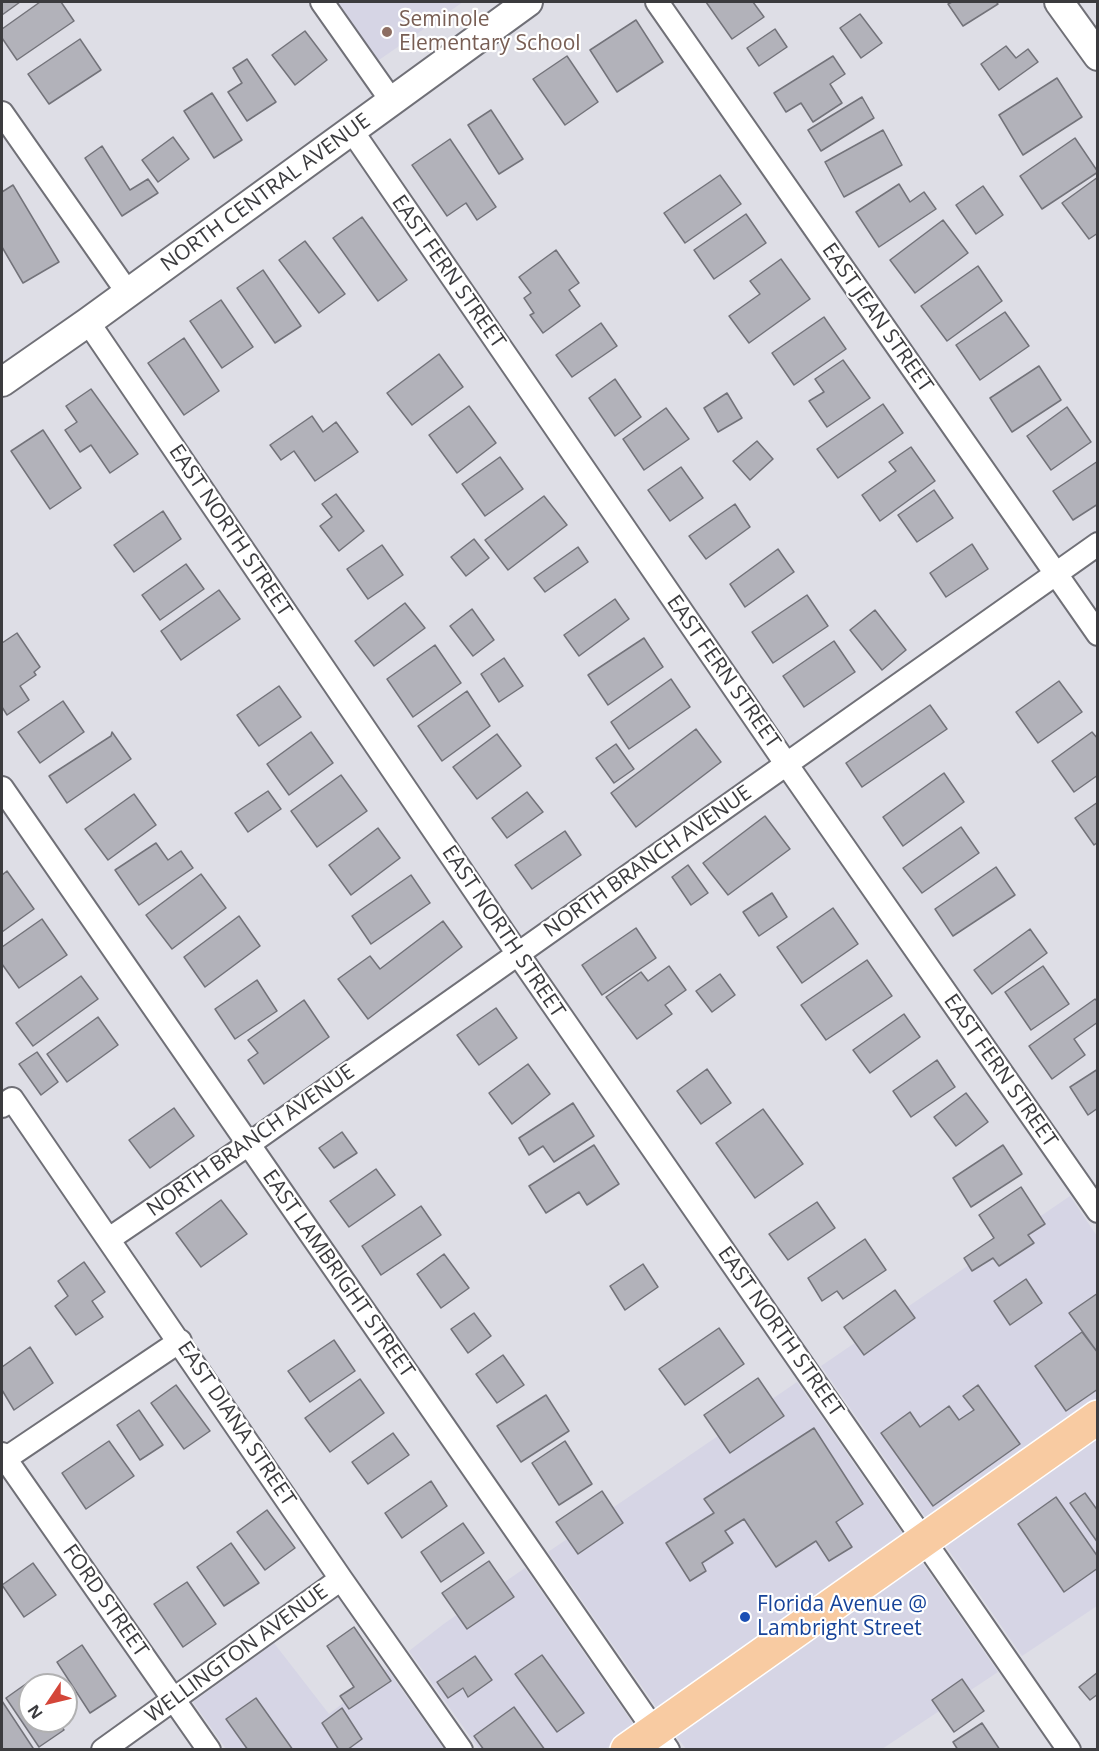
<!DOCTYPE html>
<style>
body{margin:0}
#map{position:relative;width:1099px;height:1751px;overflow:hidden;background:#dedee6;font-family:"Open Sans",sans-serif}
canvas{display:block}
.frame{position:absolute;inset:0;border:3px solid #3b3b3e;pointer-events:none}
.north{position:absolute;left:18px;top:1673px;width:60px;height:60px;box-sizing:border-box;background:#fff;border:2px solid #b1b1b2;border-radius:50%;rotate:235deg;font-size:16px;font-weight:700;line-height:24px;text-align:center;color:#3b3b3e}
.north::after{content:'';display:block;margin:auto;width:21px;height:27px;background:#d44639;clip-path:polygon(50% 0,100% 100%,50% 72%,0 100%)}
</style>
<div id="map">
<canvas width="1099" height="1751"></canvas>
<div class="frame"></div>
<div class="north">N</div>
</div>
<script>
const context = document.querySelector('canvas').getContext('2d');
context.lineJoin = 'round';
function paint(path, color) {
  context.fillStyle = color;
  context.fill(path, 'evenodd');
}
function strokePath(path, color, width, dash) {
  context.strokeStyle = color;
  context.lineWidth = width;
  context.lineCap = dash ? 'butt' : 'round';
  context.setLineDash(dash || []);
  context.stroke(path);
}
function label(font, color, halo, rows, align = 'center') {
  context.font = font + ' "Open Sans",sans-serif';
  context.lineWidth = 4.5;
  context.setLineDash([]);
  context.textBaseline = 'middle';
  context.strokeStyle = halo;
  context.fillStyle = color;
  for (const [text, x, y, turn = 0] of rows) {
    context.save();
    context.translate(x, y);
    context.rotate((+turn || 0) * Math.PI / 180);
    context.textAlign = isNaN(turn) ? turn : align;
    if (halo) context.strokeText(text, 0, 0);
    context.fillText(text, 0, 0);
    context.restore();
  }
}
paint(new Path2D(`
 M334 2H463L376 62Z
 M1070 1196 1097 1236V1401L928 1521 821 1366Z
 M797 1382 905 1537 659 1711 548 1552Z
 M1097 1432V1606L1022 1656 943 1542Z
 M919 1558 998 1672 882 1749H686L673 1732Z
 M525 1568 636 1728 605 1749H479L409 1651 445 1623Z
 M274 1643 329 1714 387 1669 444 1749H226L193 1702Z`), '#d6d5e5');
const building = new Path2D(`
 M2 2H20L2 15Z
 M40 2H61L74 21 17 60 2 38V29Z
 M706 2H753L764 17 732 39Z
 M952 2H996L998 4 963 26 948 4Z
 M860 14 882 43 861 58 840 28Z
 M636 20 663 62 617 92 590 50Z
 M775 29 787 47 759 66 747 48Z
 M305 31 327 60 295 85 272 55Z
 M80 39 101 70 49 104 28 74Z
 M1006 46 1016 58 1028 49 1038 62 999 90 981 64Z
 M567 56 598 102 565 125 533 79Z
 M833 56 845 74 830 84 842 103 813 122 801 103 786 112 774 93Z
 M247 59 276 102 247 121 228 92 242 83 233 68Z
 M1057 78 1082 117 1023 155 999 115Z
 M212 93 242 140 214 158 184 111Z
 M862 97 874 118 821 151 808 130Z
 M491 110 523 159 499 174 468 125Z
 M883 130 902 165 844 197 825 162Z
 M173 137 189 159 158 182 142 160Z
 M1075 138 1098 172 1042 209 1020 176Z
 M450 139 496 207 477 220 466 203 447 216 412 165Z
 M102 146 130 190 148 179 158 193 122 216 85 158Z
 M720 175 741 204 685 243 664 213Z
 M1098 177V233L1089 239 1062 203Z
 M899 184 910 202 924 192 936 209 879 247 856 212Z
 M13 185 59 262 23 283 2 247V192Z
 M983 186 1003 215 976 234 956 205Z
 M746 214 766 243 714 279 694 250Z
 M362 217 407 280 378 301 333 238Z
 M943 220 968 253 915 293 890 260Z
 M305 241 345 294 319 313 279 260Z
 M556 250 579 283 569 290 580 306 543 333 530 315 534 313 524 298 531 293 519 277Z
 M781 259 810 299 749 343 729 316 760 294 750 281Z
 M978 266 1002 301 947 341 921 306Z
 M263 270 301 326 275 343 237 288Z
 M221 300 253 347 222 368 190 321Z
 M1005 312 1029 346 980 380 956 345Z
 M824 317 846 349 794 385 772 353Z
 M601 323 617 346 572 377 556 355Z
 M184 338 219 391 184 415 148 363Z
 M439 354 463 387 412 425 387 393Z
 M843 360 870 398 827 427 809 401 824 392 815 379Z
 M1039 366 1061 400 1012 432 990 398Z
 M615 379 641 417 615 436 589 398Z
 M91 389 138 454 110 473 91 445 80 452 65 430 77 422 66 406Z
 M727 393 742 418 718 432 704 408Z
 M883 404 903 433 838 478 817 449Z
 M469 406 496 443 457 473 429 435Z
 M1067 407 1091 442 1051 470 1027 436Z
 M666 408 689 439 644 470 623 439Z
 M312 416 323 432 336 422 358 452 315 481 294 451 281 460 270 445Z
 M43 430 81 488 50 509 11 451Z
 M757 441 773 459 750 480 733 461Z
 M911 447 935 481 880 521 862 495 896 471 889 462Z
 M500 457 523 489 485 516 462 484Z
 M1098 461V504L1073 520 1053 491Z
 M681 467 703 498 670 521 648 490Z
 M934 490 953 518 917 542 898 515Z
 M336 494 364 531 339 551 320 526 332 517 322 504Z
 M544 496 567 525 508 570 485 540Z
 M735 504 750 527 706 559 689 536Z
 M163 511 181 539 134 572 114 545Z
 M474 539 489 558 466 576 451 557Z
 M972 544 988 569 946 597 930 573Z
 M382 545 403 575 368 599 347 569Z
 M578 547 588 562 545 592 534 578Z
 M778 549 794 572 745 607 730 584Z
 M186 564 204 589 160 620 142 595Z
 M219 590 240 619 181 660 161 631Z
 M807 595 828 626 773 663 752 632Z
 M615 599 629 619 579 656 564 635Z
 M405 603 425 628 374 666 355 641Z
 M472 609 494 640 473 656 450 626Z
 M875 610 906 650 882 670 850 630Z
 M17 633 40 667 34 672 36 675 20 686 29 700 7 715 2 707V643Z
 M644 638 663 667 608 705 588 675Z
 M834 641 855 672 804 707 783 676Z
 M435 645 461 683 413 717 387 679Z
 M504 658 523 686 499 702 481 674Z
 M671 679 690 707 629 749 611 722Z
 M1059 681 1082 712 1038 743 1016 712Z
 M279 686 301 717 259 746 237 715Z
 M467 691 490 726 442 761 418 726Z
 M63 701 84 732 40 763 18 732Z
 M930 705 947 729 862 787 846 763Z
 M696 729 721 762 636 827 611 793Z
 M112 732 131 759 67 803 49 776 111 736Z
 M311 732 333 763 289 795 267 764Z
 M1092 732 1098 739V775L1074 792 1052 761Z
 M497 734 521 766 477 799 453 767Z
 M616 744 634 769 614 783 596 758Z
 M944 773 964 802 903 846 883 817Z
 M341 775 367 811 317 847 291 811Z
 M268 791 281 809 248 832 235 813Z
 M527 792 543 812 507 838 492 818Z
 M134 794 156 825 108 860 85 829Z
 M1098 802V842L1094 845 1075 818Z
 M765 816 790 849 728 895 703 863Z
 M961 827 979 853 922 893 903 868Z
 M378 828 400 858 351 895 329 865Z
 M565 831 581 855 532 889 515 865Z
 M156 843 168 860 181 851 193 868 139 905 115 870Z
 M688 865 708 893 691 905 672 877Z
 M996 867 1015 895 953 936 935 909Z
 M7 871 34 909 2 932V875Z
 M201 874 226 908 172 949 146 915Z
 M411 875 430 903 371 944 352 916Z
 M772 893 787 917 759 936 743 912Z
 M833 908 858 944 802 983 777 947Z
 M239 916 260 946 205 987 184 957Z
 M42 919 67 955 19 988 2 964V947Z
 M443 921 462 947 368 1019 338 979 370 956 380 969Z
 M636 928 656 958 602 995 582 965Z
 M1030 929 1047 953 992 994 974 970Z
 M867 960 892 996 826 1040 801 1005Z
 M669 966 686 990 665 1005 672 1014 637 1039 606 997 641 972 648 981Z
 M1043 966 1069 1004 1031 1030 1005 992Z
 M720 974 735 995 712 1012 696 991Z
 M81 976 98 999 33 1046 16 1023Z
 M257 980 277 1011 235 1039 215 1009Z
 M1095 999 1098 1002V1022L1074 1039 1085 1055 1052 1079 1029 1046Z
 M304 1000 329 1037 264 1084 248 1060 258 1053 248 1040Z
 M496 1008 517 1038 479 1065 457 1035Z
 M904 1014 920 1037 870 1073 853 1050Z
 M98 1017 118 1045 67 1082 47 1054Z
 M37 1052 58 1082 41 1095 19 1064Z
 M937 1060 955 1087 911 1117 893 1091Z
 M528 1064 550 1094 512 1124 489 1093Z
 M707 1069 731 1103 701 1124 677 1091Z
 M1098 1069V1108L1088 1115 1070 1087Z
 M966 1093 988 1122 956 1146 934 1117Z
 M573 1103 594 1136 554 1162 543 1146 529 1155 519 1138Z
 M174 1108 194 1136 150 1168 129 1140Z
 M763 1109 803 1164 755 1198 716 1143Z
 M342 1132 357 1153 334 1168 319 1148Z
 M594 1145 619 1184 587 1205 579 1192 546 1213 529 1186Z
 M1003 1145 1022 1174 971 1207 953 1178Z
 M376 1169 395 1195 349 1227 330 1201Z
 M1021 1187 1045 1224 1028 1235 1034 1243 999 1266 993 1258 972 1271 964 1258 994 1238 979 1215Z
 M221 1200 247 1234 201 1267 176 1233Z
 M817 1202 835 1228 788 1260 769 1234Z
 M421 1206 441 1235 381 1275 362 1246Z
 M865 1239 886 1270 843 1299 837 1291 822 1301 808 1278Z
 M444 1254 469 1288 441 1308 417 1274Z
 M84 1262 105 1292 92 1301 103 1317 76 1335 55 1306 68 1296 58 1281Z
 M643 1264 658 1287 625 1310 610 1286Z
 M1026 1279 1042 1303 1010 1325 994 1301Z
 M895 1290 915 1318 864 1355 844 1327Z
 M1098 1293V1353L1069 1313Z
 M474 1313 491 1336 468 1353 451 1329Z
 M719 1328 744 1364 685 1405 659 1369Z
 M1082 1332 1098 1353V1389L1066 1411 1035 1366Z
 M334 1340 355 1371 310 1402 288 1371Z
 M30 1347 53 1383 14 1410 2 1390V1367Z
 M503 1355 524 1385 497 1403 476 1374Z
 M758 1378 784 1416 730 1453 704 1415Z
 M360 1379 384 1413 330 1452 305 1418Z
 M176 1385 210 1431 184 1449 151 1403Z
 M978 1385 1020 1444 933 1506 881 1433 910 1412 920 1427 949 1406 959 1420 974 1410 963 1396Z
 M546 1395 569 1431 521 1462 497 1426Z
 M139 1410 163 1445 140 1460 117 1425Z
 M814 1428 863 1504 836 1522 852 1547 829 1561 816 1541 776 1567 744 1519 725 1531 733 1543 702 1563 706 1571 690 1581 666 1543 714 1513 704 1499Z
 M393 1433 409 1455 368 1484 352 1462Z
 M109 1441 134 1476 86 1509 62 1473Z
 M565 1441 592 1484 559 1505 532 1463Z
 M431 1481 447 1506 402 1538 385 1513Z
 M602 1491 623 1523 578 1554 556 1522Z
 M1085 1493 1098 1511V1543L1070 1503Z
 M1056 1497 1098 1557V1568L1064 1592 1018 1524Z
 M267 1510 295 1548 265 1570 237 1532Z
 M463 1523 484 1553 441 1582 421 1552Z
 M231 1543 259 1583 224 1606 197 1567Z
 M489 1561 514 1597 467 1629 442 1593Z
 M33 1563 56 1595 24 1617 2 1585Z
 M187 1582 216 1624 183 1647 154 1604Z
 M354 1627 391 1681 349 1709 340 1696 354 1687 327 1646Z
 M82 1645 116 1696 90 1713 57 1662Z
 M542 1655 584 1713 557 1732 515 1674Z
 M475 1656 492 1680 468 1697 463 1688 448 1698 437 1682Z
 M1098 1672V1694L1090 1700 1079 1687Z
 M962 1679 984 1711 954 1732 932 1700Z
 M30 1681 32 1685H30V1721H58L64 1730 39 1747 6 1698Z
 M256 1698 293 1750H248L226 1719Z
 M2 1701 33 1748 32 1750H2Z
 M514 1707 545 1750H484L474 1736Z
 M342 1708 362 1739 347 1750H339L322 1723Z
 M982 1723 1000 1750H958L953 1742Z`);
paint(building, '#b2b2ba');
strokePath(building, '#73737a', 1.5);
const minor = new Path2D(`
 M322 2 391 100
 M657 2 1098 634
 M2 113 128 293
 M352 131 787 765 1098 1211
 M88 322 518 954 1069 1750
 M2 788 668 1750
 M2 1106 12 1099 341 1579 461 1750
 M109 1239 249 1144 1098 544
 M2 1454 209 1750
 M2 1461 180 1341
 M103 1750 341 1579`);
const tertiary = new Path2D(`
 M1059 2 1098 56
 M2 382 88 322 528 2`);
const primary = new Path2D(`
 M627 1750 1098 1417`);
strokePath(minor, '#707077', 26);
strokePath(tertiary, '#707077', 32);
strokePath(primary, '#fff', 36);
strokePath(minor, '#fff', 22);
strokePath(tertiary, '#fff', 28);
strokePath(primary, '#f8cba2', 33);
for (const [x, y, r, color] of [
 [387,32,6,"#8d6e63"],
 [745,1617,6,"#1a4fb4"]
]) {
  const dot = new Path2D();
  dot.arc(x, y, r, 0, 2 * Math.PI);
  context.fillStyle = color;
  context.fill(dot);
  strokePath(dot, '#fff', 2);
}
label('21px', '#785e54', '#fff', [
 ["Seminole",399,20],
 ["Elementary School",399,44]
], 'left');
label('21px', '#3b3b3e', '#fff', [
 ["NORTH CENTRAL AVENUE",266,193,-36],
 ["EAST FERN STREET",448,272,55],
 ["EAST JEAN STREET",877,318,55],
 ["EAST NORTH STREET",230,531,56],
 ["EAST FERN STREET",723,672,55],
 ["NORTH BRANCH AVENUE",648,862,-35],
 ["EAST NORTH STREET",503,932,56],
 ["EAST FERN STREET",1000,1071,55],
 ["NORTH BRANCH AVENUE",251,1141,-35],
 ["EAST LAMBRIGHT STREET",338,1274,55],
 ["EAST NORTH STREET",780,1332,55],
 ["EAST DIANA STREET",236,1424,56],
 ["FORD STREET",105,1601,55],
 ["WELLINGTON AVENUE",237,1654,-36]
]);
label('21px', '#164399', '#fff', [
 ["Florida Avenue @",757,1605],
 ["Lambright Street",757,1629]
], 'left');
</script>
